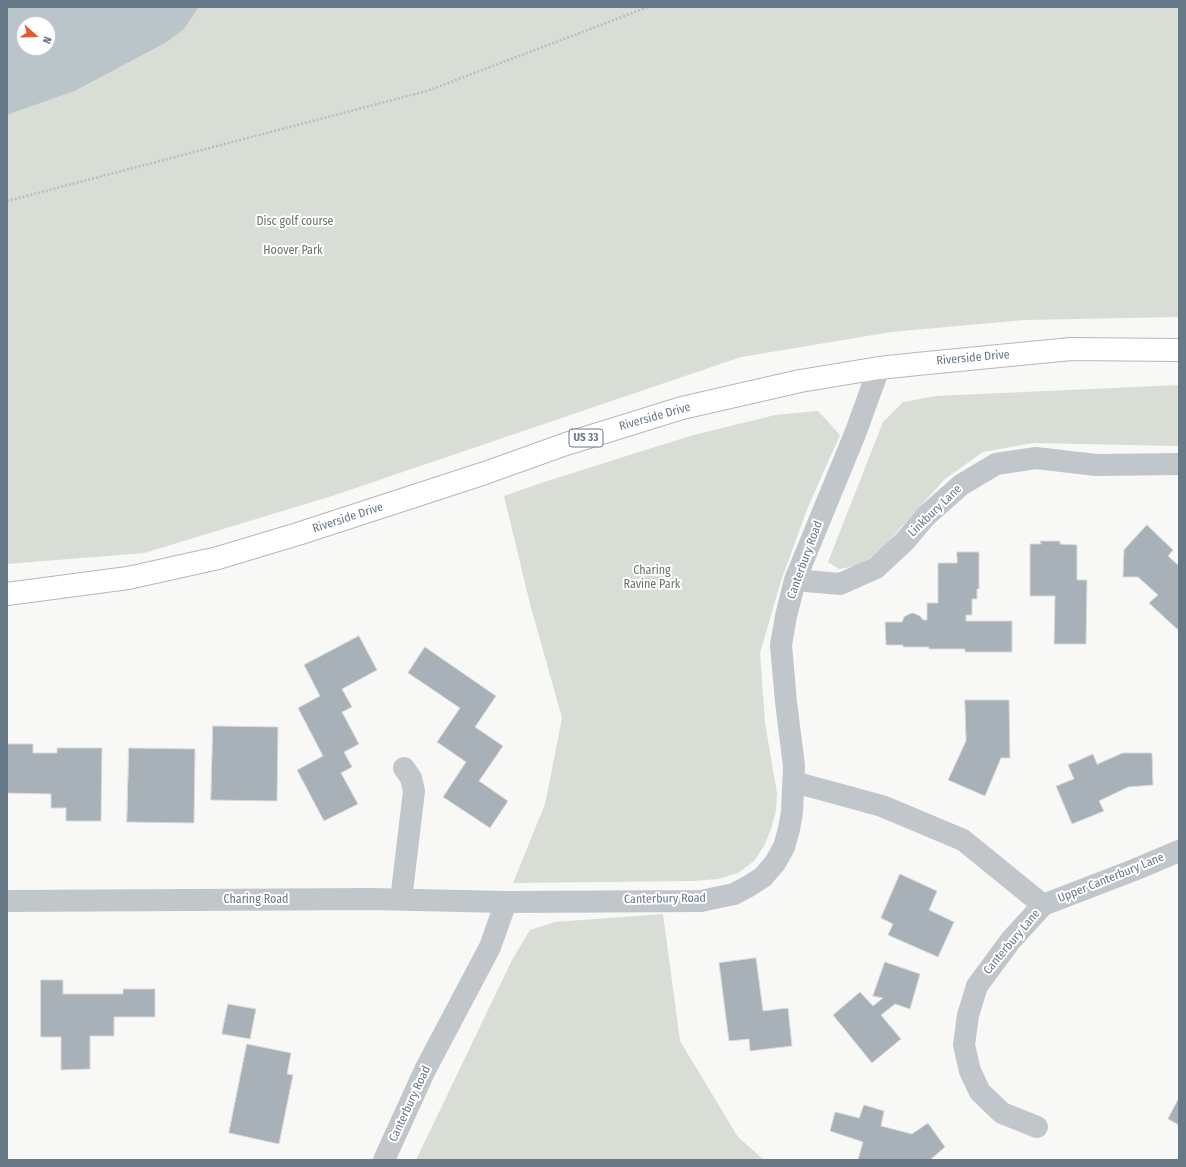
<!DOCTYPE html>
<style>
body{margin:0}
#map{position:relative;width:1186px;height:1167px;overflow:hidden;background:#f8f8f6;font-family:"Fira Sans Condensed",sans-serif}
canvas{display:block}
.frame{position:absolute;inset:0;border:8px solid #677887;pointer-events:none}
.north{position:absolute;left:16px;top:16px;width:40px;height:40px;box-sizing:border-box;background:#fff;border:1px solid #c2c9cf;border-radius:50%;rotate:110deg;font-size:11px;font-weight:700;line-height:16px;text-align:center;color:#677887}
.north::after{content:'';display:block;margin:auto;width:14px;height:18px;background:#e65828;clip-path:polygon(50% 0,100% 100%,50% 72%,0 100%)}
</style>
<div id="map">
<canvas width="1186" height="1167"></canvas>
<div class="frame"></div>
<div class="north">N</div>
</div>
<script>
const context = document.querySelector('canvas').getContext('2d');
context.lineJoin = 'round';
function paint(path, color) {
  context.fillStyle = color;
  context.fill(path, 'evenodd');
}
function strokePath(path, color, width, dash) {
  context.strokeStyle = color;
  context.lineWidth = width;
  context.lineCap = dash ? 'butt' : 'round';
  context.setLineDash(dash || []);
  context.stroke(path);
}
function label(font, color, halo, rows, align = 'center') {
  context.font = font + ' "Fira Sans Condensed",sans-serif';
  context.lineWidth = 4;
  context.setLineDash([]);
  context.textBaseline = 'middle';
  context.strokeStyle = halo;
  context.fillStyle = color;
  for (const [text, x, y, turn = 0] of rows) {
    context.save();
    context.translate(x, y);
    context.rotate((+turn || 0) * Math.PI / 180);
    context.textAlign = isNaN(turn) ? turn : align;
    if (halo) context.strokeText(text, 0, 0);
    context.fillText(text, 0, 0);
    context.restore();
  }
}
paint(new Path2D(`
 M199 7H1179V317L1024 320 891 332 741 357 332 496 144 553 7 564V115L75 91 167 42 184 29Z
 M1179 385V446L1033 443 983 452 945 479 878 553 856 566 839 569 828 562 883 422 903 402 936 396Z
 M818 411 840 435 808 507 781 581 760 653 765 723 777 793 776 811 771 829 764 846 754 861 738 873 718 879 693 881 513 883 545 804 562 718 530 604 504 496 544 482 690 436 775 415Z
 M663 914 680 1041 738 1137 764 1160H416L512 960 530 930 555 922Z`), '#d8ddd5');
paint(new Path2D(`
 M7 7H199L184 29 167 42 75 91 7 115ZM24 24H48V48H24Z`), '#bac5ca');
const building = new Path2D(`
 M1147 525 1173 550 1168 556 1179 566V628L1177 629 1149 603 1158 595 1138 577H1123L1124 550Z
 M1040 541H1060V544L1077 545V580H1087L1086 644H1054L1055 596H1030V544H1041Z
 M957 552H979V589H977V599H972V615H966V621H1012V652H965V649H929V647H903V645H886L885 622H902L904 617 909 614 913 613 920 616 923 620H927V603H938V563H957Z
 M359 636 377 670 342 689 352 707 342 712 359 744 344 752 352 767 341 773 358 804 324 821 297 770 323 756 298 708 320 696 304 665Z
 M425 647 496 696 475 727 503 746 479 781 508 801 490 828 443 797 466 762 437 742 460 708 408 673Z
 M965 700H1009L1010 758H1001L985 796 948 780 966 741Z
 M213 726 278 727 277 801 211 800Z
 M7 744H33V753H57V748H102L101 821H66V808H51V794L7 793Z
 M129 748 195 749 194 823 127 822Z
 M1123 753H1152L1153 785 1128 787 1099 801 1104 811 1072 824 1056 786 1074 779 1068 765 1093 754 1097 764Z
 M900 874 937 891 929 910 954 922 938 957 888 935 893 924 881 918Z
 M756 958 763 1011 788 1008 792 1046 750 1051 749 1039 729 1041 719 963Z
 M885 962 920 974 910 1009 895 1004 881 1015 901 1039 872 1063 833 1015 860 992 873 1006 883 998 873 996Z
 M41 980H63V994H123V989H155V1017H114V1036H90V1069L61 1070V1037H41Z
 M228 1004 256 1009 250 1039 222 1034Z
 M247 1044 291 1053 287 1074 293 1075 279 1144 229 1133Z
 M1179 1098V1125L1168 1119Z
 M864 1105 884 1111 881 1126 912 1134 928 1123 945 1147 930 1160H858L863 1142 830 1131 835 1112 859 1118Z`);
paint(building, '#a8b1b7');
strokePath(building, '#dadad8', 1);
const major = new Path2D(`
 M7 594 128 578 218 558 301 533 485 473 566 444 682 408 800 381 879 368 917 364 1071 349 1179 350`);
strokePath(major, '#b3b8bc', 24);
strokePath(new Path2D(`
 M7 201 427 91 648 7`), '#b9bdc0', 2.5, [2, 2]);
strokePath(new Path2D(`
 M795 580 840 584 876 568 905 541 926 516 961 485 996 464 1036 458 1096 465 1179 464
 M794 782 882 806 963 840 1043 905
 M401 900 414 791 411 778 404 768
 M7 901 371 899 506 902 701 901 734 894 749 886 763 877 775 863 784 847 789 829 792 812 794 766 786 702 781 645 786 616 795 580 855 434 879 368
 M1037 1127 1002 1113 980 1092 970 1071 964 1045 968 1015 977 986 1011 940 1043 905 1134 870 1179 851
 M384 1160 425 1070 490 947 506 902`), '#c1c6ca', 22);
strokePath(major, '#fff', 22);
for (const [x, y, w] of [
 [586,438,34]
]) {
  const box = new Path2D();
  box.roundRect(x - w / 2, y - 9, w, 18, 3);
  context.fillStyle = '#fff';
  context.fill(box);
  strokePath(box, '#677887', 1);
}
label('bold 11px', '#677887', null, [
 ["US 33",586,438]
]);
label('12px', '#667962', '#fff', [
 ["Disc golf course",295,222],
 ["Hoover Park",293,251],
 ["Charing",652,571],
 ["Ravine Park",652,585]
]);
label('12px', '#677887', '#fff', [
 ["Riverside Drive",973,358,-5],
 ["Riverside Drive",655,417,-16],
 ["Linkbury Lane",935,511,-44],
 ["Riverside Drive",348,518,-18],
 ["Canterbury Road",805,560,-70],
 ["Upper Canterbury Lane",1111,878,-22],
 ["Canterbury Road",665,899,-1],
 ["Charing Road",256,900],
 ["Canterbury Lane",1012,942,-50],
 ["Canterbury Road",410,1104,-65]
]);
</script>
